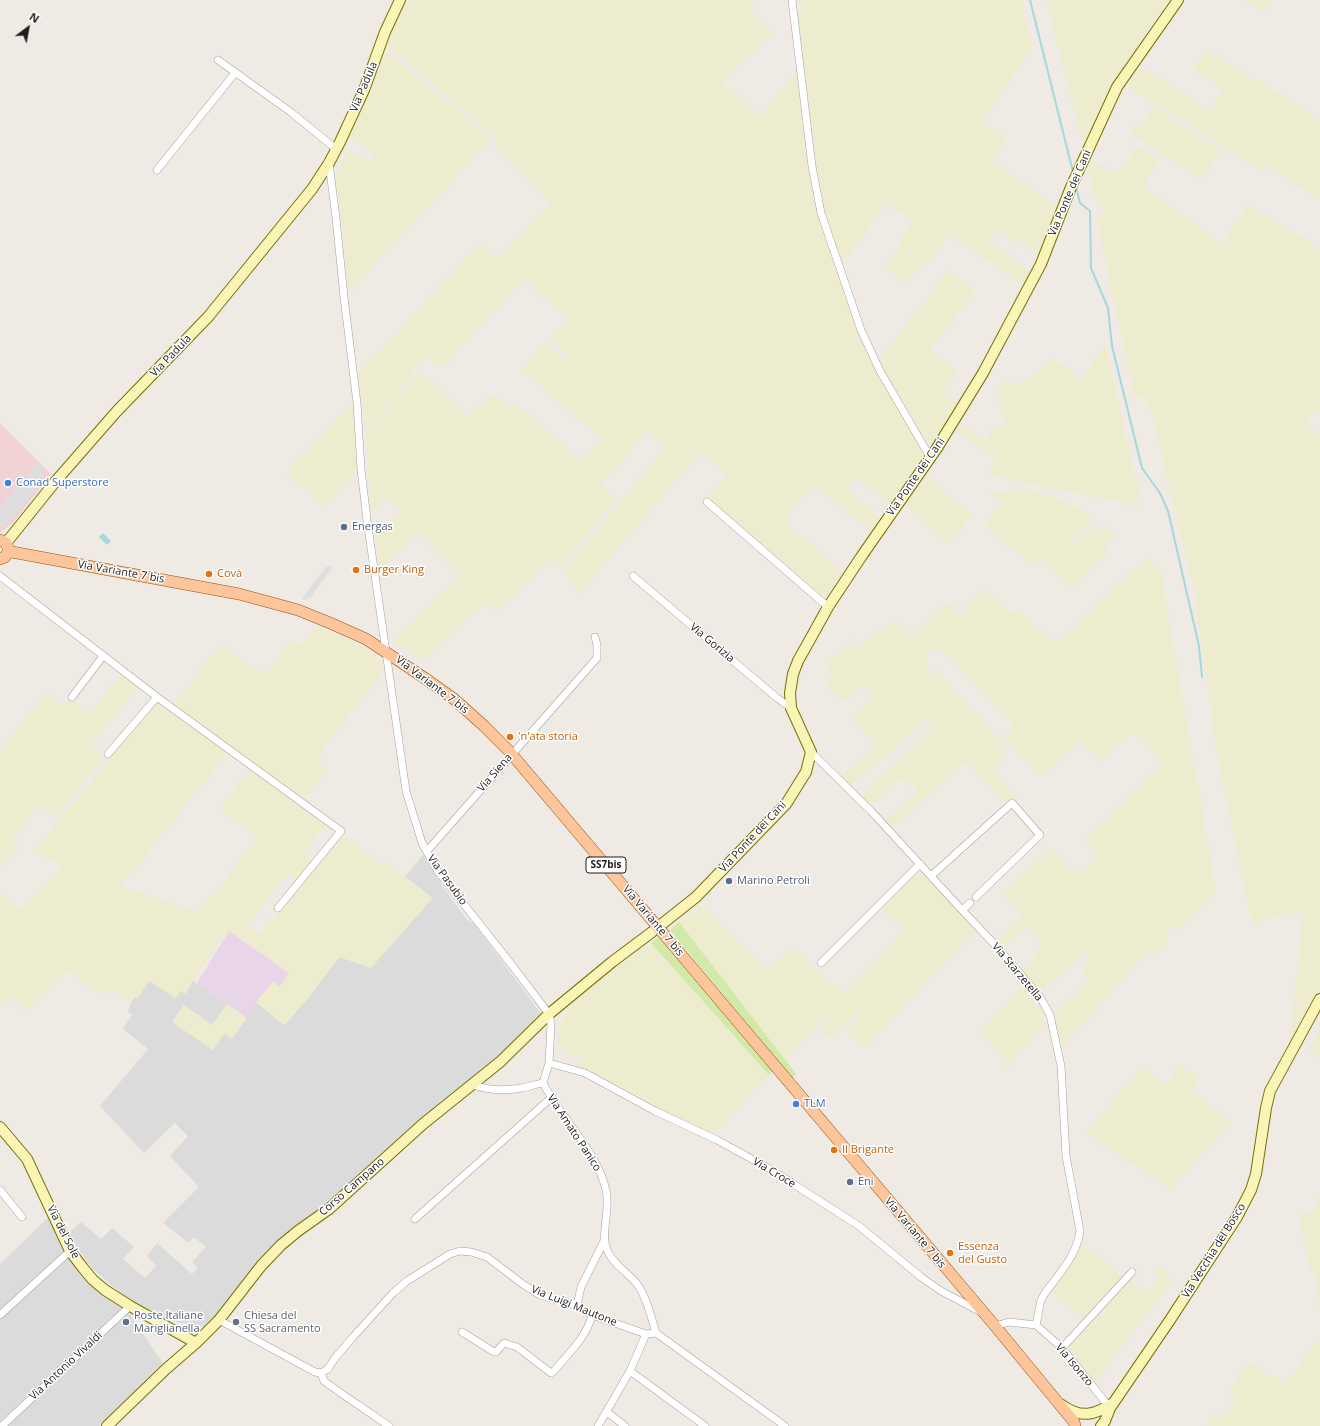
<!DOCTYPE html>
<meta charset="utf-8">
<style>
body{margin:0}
#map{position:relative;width:1320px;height:1426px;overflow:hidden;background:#efeae4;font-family:"Open Sans",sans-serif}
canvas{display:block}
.north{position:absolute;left:8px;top:8px;width:40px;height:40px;-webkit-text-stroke:3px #fff;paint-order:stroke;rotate:32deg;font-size:11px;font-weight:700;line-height:16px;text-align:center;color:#1e1e1e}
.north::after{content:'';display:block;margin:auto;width:14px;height:18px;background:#1e1e1e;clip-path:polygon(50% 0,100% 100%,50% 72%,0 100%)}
</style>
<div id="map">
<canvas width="1320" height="1426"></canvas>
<div class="north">N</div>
</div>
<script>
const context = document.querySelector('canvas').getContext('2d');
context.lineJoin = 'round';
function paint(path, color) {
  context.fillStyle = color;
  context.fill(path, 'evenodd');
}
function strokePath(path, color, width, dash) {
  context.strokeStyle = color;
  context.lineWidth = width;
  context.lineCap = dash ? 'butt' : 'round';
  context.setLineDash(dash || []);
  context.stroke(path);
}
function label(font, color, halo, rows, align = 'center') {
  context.font = font + ' "Open Sans",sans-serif';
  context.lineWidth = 3;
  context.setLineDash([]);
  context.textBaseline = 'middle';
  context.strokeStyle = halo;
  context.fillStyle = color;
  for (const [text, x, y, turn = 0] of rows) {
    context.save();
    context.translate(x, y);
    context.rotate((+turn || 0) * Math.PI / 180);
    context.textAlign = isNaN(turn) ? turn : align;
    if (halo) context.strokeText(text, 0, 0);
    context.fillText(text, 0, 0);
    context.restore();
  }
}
paint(new Path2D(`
 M423 855 443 887 467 920 474 924 542 1015 512 1046 362 1178 283 1239 207 1327 180 1323 165 1318 148 1311 123 1295 91 1267 74 1243 68 1233 81 1222 101 1239 112 1228 134 1247 123 1259 145 1278 156 1266 147 1256 157 1243 192 1274 198 1268 192 1262 206 1247 194 1237 189 1243 163 1223 199 1187 170 1156 188 1136 175 1123 144 1153 100 1106 148 1049 123 1029 132 1015 128 1011 134 996 138 998 149 981 185 993 193 981 247 1016 256 1002 284 1025 305 1002 339 957 433 898 405 877Z
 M50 1216 64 1248 76 1268 93 1284 129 1313 164 1365 99 1426H0V1264Z`), '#dcdbdb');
paint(new Path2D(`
 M0 423 51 474 14 521 5 529 0 532Z`), '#f0d2d5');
paint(new Path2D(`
 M229 931 289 973 280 987 273 982 256 1002 248 1017 197 983Z`), '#e8d5e7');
paint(new Path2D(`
 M406 0H756L748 10 773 33 722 82 758 116 796 74H797L809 167 815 207 826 240 847 297 924 454 890 504 856 476 846 489 880 518 870 531 814 484 784 522 842 572 825 598 707 497 727 474 701 452 578 594 566 571 567 565 666 448 647 431 601 485 617 499 565 561 562 569 554 557 496 613 486 602 423 660 392 641 461 575 419 532 379 570 376 535 401 513 387 498 372 513 370 502 366 432 420 372 469 418 491 394 509 409 514 403 582 460 601 438 521 370 545 343 561 359 567 353 551 338 568 319 525 279 442 367 428 357 420 362 410 373 413 376 366 428 358 374 480 244 498 260 551 202 495 146 500 140 386 45 394 25Z
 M796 0H1021L1033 46 982 123 1006 139 992 160 1059 208 1040 254 1019 240 1017 243 997 230 988 241 1032 273 1026 286 949 233 926 266 921 263 906 284 884 268 900 246 898 244 913 221 885 202 849 255 841 260 824 215 818 186 797 14H800L803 6Z
 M1046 0H1170L1111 86 1085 145 1084 146Z
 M1244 0H1272L1266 13Z
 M1206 49 1320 119V200L1265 166 1261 171 1128 86 1140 67 1210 111 1223 89 1193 70Z
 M385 53 390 55 459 111 488 135 489 141 348 293 344 235 335 175 349 150 367 163 374 154 367 147 348 135 384 54Z
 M1153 107 1220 151 1202 179 1130 133 1136 125 1140 127Z
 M1140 147 1159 160 1143 187 1222 245 1248 204 1320 249V414H1313L1306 424 1320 434V992L1294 1038 1291 1035V1030L1303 911H1297L1252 923 1212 730 1210 704 1193 586 1151 411 1147 402 1142 396 1135 397 1097 222 1106 209 1097 204 1086 163 1089 157 1114 174 1118 169 1121 171 1136 149 1138 150Z
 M948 271 975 292 930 350 957 372 942 393 960 405 931 446 925 438 879 360Z
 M1106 344 1130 456 1140 495 1137 496 1139 508 1116 501 990 476 992 472 990 470 996 459 957 432 962 425 986 441 996 425 1001 428 1007 420 1000 415 1004 407 999 403 1001 399 995 396 1004 379 1019 387 1025 378 1029 380 1035 372 1051 359 1072 372V374L1081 380Z
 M353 402 359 469 325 507 287 473Z
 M926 476 972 515 948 544 906 505Z
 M1022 489 1048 495 1078 509 1088 514 1092 518 1068 542 1071 545 1089 527 1097 535 1104 527 1115 536 1105 547 1108 550 1071 589 1042 558 1033 566 985 526 1003 503 990 494Z
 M1147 557 1161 572 1216 892 1178 931 1173 926 1166 932 1167 933 1164 937 1168 941 1155 956 1149 950 1061 1048 1054 1021 1057 1017 1056 1013 1081 990 1080 989 1090 980 1081 971 1093 960 1085 952 1040 992 1022 970 1034 961 1036 958 1034 955 1045 944 1028 925 1002 948 996 941 1023 914 1003 894 1051 848 1071 870 1074 867 1081 875 1099 856 1084 841 1163 763 1133 731 1100 762 1080 740 1041 776 1004 738 1010 733 1008 731 1014 725 948 656 935 648 931 650 928 654 925 667 930 674 935 670 1006 745 999 751 1004 757 992 769 1017 796 1006 804 965 762 890 829 883 821 913 795 916 798 919 795 915 790 917 788 912 782 907 786 900 779 870 807 861 796 934 729 925 719 852 785 841 777 876 745 852 717 875 694 865 683 844 702 825 682 834 675 826 666 853 639 855 641 852 644 857 649 879 629 882 632 894 621 912 637 948 603 960 615 985 589 1011 614 1016 609 1056 645Z
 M317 627 359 645 377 656 383 669 381 674 315 759 328 770 306 796 301 798 173 705 222 644 263 676 293 640 300 646Z
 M122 674 138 686 90 746 103 757 55 818 39 806 10 842 20 846 0 866V751L46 693 64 707 71 699 89 714Z
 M157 701 227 750 226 754 121 886 199 913 258 838 220 808 252 768 326 824 309 845 310 846 304 853 313 861 297 880 288 873 245 927 261 932 341 834 382 864 384 861 433 898 371 968 339 957 305 1002 284 1025 256 1002 273 982 280 987 289 973 229 931 226 936 223 934 203 968 198 972 185 994 181 991 176 998 149 981 138 998 134 997 132 1002 110 986 105 994 99 990 97 993 66 971 27 1012 11 996 0 1007V892L22 910 63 866 33 852Z
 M924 872 977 929 865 1048 846 1030 861 1015 858 1011 832 1037H829L819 1028 828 1020 825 1017 784 1060 679 922 689 913 693 916 698 911 696 909 700 905 769 970 792 946 844 995 905 930 882 909 917 873 920 875Z
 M651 943 769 1075 714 1134 659 1110 577 1067 584 1057 582 1055 576 1060 574 1059 558 1041 560 1029 563 1018 569 1008 582 995 612 970Z
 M1025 984 1038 1001 1035 1004 1037 1006 1038 1008 1041 1005 1046 1014 1041 1019 1046 1024 1005 1068 1000 1063 1005 1057 979 1032Z
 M227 1004 247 1018 232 1039 224 1034 213 1050 172 1022 184 1005 212 1025Z
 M1320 1019V1057L1310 1052 1319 1031 1318 1023Z
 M1181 1064 1199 1078 1190 1091 1232 1121 1171 1189 1108 1149 1087 1132 1142 1067 1167 1085 1175 1075 1173 1072Z
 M1320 1196V1309L1314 1272H1310L1299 1215 1312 1212 1314 1209Z
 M1080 1242 1123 1277 1085 1319 1051 1291Z
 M1158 1266 1173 1279 1093 1384 1068 1352 1070 1347 1099 1314 1103 1317 1106 1312 1103 1310 1130 1280 1144 1292 1147 1288 1151 1289 1159 1279 1153 1273Z
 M1320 1337V1426H1207L1215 1414 1219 1416 1222 1412 1227 1414 1236 1400 1228 1394 1247 1361 1286 1384Z`), '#eeecce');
paint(new Path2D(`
 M679 922 796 1074 792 1078 670 930Z
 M658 937 773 1071 769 1075 651 943Z`), '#d2eaa9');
paint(new Path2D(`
 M38 462 44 469 38 487 9 522 0 528V507Z
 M332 566V568L310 598 303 600V597L326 567Z`), '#dedede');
paint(new Path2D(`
 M103 533 111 541 107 545 99 537Z`), '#a3d8dd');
strokePath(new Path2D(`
 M1030 0 1073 172
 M1076 186 1080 203 1090 211 1091 268 1108 308 1112 346 1142 468 1160 493 1168 511 1199 646 1202 677`), '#a3d8dd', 2);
const street = new Path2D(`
 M792 0 812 166 821 213 861 330 880 371 930 457
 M218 60 292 113 336 149
 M329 163 336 218 344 297 357 403 361 469 367 520 406 791 422 843 437 870 511 964 549 1014 551 1024 549 1063 543 1083C561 1118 597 1151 606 1190 611 1209 600 1233 607 1250 613 1264 628 1273 637 1284 647 1298 651 1317 656 1333
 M157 170 235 73
 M707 502 828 607
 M0 576 157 697 341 831 278 908
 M633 576 777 698 791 708
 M72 697 103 656
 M811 752 871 811 962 910 998 948 1040 997 1050 1015 1061 1066 1066 1156 1080 1231C1077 1255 1059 1274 1045 1293L1041 1300 1036 1325 1009 1322 995 1326
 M108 754 157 697
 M427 851 597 658V645L595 637
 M931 876 1012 803 1040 835 976 897
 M962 910 970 903
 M821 963 920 864
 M549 1063 585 1073 655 1111 717 1140 770 1169 859 1226 921 1277 941 1291 979 1311
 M473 1085C488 1090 505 1091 521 1088 528 1087 536 1084 543 1083
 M0 1190 22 1217
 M415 1219 552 1097
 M577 1305 581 1287 604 1241
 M0 1315 70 1251
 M219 1320 315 1372 321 1373
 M1036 1325 1062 1348 1110 1408
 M462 1332 494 1352H496L504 1343 517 1347 551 1373 553 1372C567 1355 587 1337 592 1315
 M656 1333 785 1426
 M1062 1348 1132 1272
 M630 1371 705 1426
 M321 1373 328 1369 335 1358 353 1337 393 1293 407 1281 450 1254 460 1251 471 1252 487 1257 524 1285 540 1295 577 1305 592 1315 646 1334 656 1333
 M321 1373 324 1381 345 1396 389 1426
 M607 1412 625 1426
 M2 1426 130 1306
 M598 1426 630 1371 646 1334`);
const secondary = new Path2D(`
 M6 543 55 482 117 411 208 317 312 189 329 163 340 142 364 90 385 32 400 0
 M662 924 696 897 786 804 806 772 811 752 791 708 790 693 793 674 798 661 828 607 861 557 937 448 983 373 1041 264 1071 187 1117 87 1178 0
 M0 1127 27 1159 70 1251 83 1268 93 1280 105 1290 130 1306 196 1343
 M1062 1405C1081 1419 1095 1415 1113 1403
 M107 1426 166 1369 196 1343 219 1320 261 1266 281 1245 298 1231 329 1209 423 1124 500 1062 549 1014 612 962 652 932
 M1101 1426 1105 1421 1110 1408 1170 1320 1237 1217 1251 1190 1256 1174 1266 1108 1270 1091 1320 999`);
const primary = new Path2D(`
 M0 540 6 543 9 550 5 557 0 559
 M8 552H12L239 594 298 610 330 623 366 639 423 677 454 699 484 726 509 751 995 1326 1074 1422 1075 1426`);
strokePath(street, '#a2a2a2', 8);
strokePath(secondary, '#767303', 12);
strokePath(primary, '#985100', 12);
strokePath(street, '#fff', 7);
strokePath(secondary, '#faf4b6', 10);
strokePath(primary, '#fdc59b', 11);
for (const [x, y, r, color] of [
 [8,483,4,"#3f7fe0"],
 [344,527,4,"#5c6f8a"],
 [356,570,4,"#e8710a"],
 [209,574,4,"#e8710a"],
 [510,737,4,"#e8710a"],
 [729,881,4,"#5c6f8a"],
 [796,1104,4,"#3f7fe0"],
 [834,1150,4,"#e8710a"],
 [850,1182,4,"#5c6f8a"],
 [950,1253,4,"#e8710a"],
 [126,1322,4,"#5c6f8a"],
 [236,1322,4,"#6b7280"]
]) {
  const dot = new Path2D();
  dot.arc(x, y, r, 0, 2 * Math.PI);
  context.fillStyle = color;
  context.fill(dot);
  strokePath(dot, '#fff', 1.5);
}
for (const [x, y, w] of [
 [606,865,40]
]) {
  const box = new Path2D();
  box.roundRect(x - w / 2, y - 8, w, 16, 3);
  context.fillStyle = '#fff';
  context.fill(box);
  strokePath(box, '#1e1e1e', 1);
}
label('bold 10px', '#1e1e1e', null, [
 ["SS7bis",606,865]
]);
label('11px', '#1e1e1e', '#fff', [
 ["Via Padula",364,87,-67],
 ["Via Ponte dei Cani",1070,193,-67],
 ["Via Padula",171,356,-46],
 ["Via Ponte dei Cani",916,477,-55],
 ["Via Variante 7 bis",121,572,10],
 ["Via Gorizia",712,643,40],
 ["Via Variante 7 bis",432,685,37],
 ["Via Siena",495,773,-49],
 ["Via Ponte dei Cani",753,837,-47],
 ["Via Pasubio",447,880,54],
 ["Via Variante 7 bis",653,921,50],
 ["Via Starzetella",1017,972,50],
 ["Via Amato Panico",574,1133,57],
 ["Via Croce",774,1173,31],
 ["Corso Campano",352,1187,-41],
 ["Via del Sole",63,1232,63],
 ["Via Variante 7 bis",915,1233,50],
 ["Via Vecchia del Bosco",1214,1251,-58],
 ["Via Luigi Mautone",574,1306,22],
 ["Via Isonzo",1074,1365,50],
 ["Via Antonio Vivaldi",66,1366,-43]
]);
label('11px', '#366cbe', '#fff', [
 ["Conad Superstore",16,483],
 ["TLM",804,1104]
], 'left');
label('11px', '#4e5e75', '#fff', [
 ["Energas",352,527],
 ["Marino Petroli",737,881],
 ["Eni",858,1182],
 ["Poste Italiane",134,1316],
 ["Mariglianella",134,1329]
], 'left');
label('11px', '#c56008', '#fff', [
 ["Burger King",364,570],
 ["Covà",217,574],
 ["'n'ata storia",518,737],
 ["Il Brigante",842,1150],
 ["Essenza",958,1247],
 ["del Gusto",958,1260]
], 'left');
label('11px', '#5b616d', '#fff', [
 ["Chiesa del",244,1316],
 ["SS Sacramento",244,1329]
], 'left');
</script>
